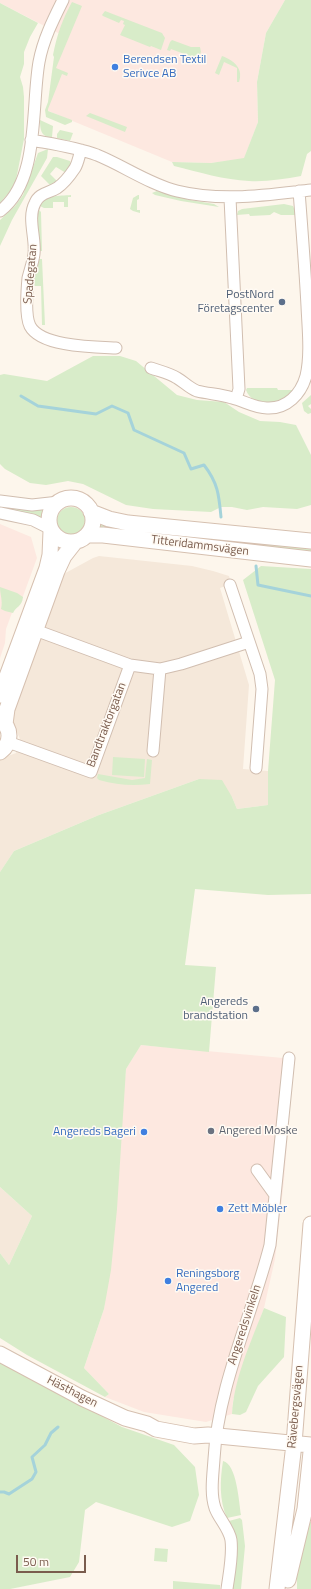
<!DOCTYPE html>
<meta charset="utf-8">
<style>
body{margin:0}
#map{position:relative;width:311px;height:1589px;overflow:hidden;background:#fdf6ec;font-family:"Titillium Web",sans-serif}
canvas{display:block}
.scale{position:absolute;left:16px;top:1555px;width:70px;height:18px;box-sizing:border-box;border:2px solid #7a5c4d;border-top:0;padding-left:5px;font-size:12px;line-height:14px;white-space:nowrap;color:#7a5c4d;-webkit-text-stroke:3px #fffaf3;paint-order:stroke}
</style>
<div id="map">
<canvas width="311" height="1589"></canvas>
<div class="scale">50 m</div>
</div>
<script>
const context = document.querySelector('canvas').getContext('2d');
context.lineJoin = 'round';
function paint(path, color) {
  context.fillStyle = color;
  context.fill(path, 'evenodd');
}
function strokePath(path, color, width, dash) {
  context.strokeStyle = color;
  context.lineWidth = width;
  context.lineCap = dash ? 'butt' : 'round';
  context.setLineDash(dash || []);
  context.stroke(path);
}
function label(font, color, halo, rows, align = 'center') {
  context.font = font + ' "Titillium Web",sans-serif';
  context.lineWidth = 3;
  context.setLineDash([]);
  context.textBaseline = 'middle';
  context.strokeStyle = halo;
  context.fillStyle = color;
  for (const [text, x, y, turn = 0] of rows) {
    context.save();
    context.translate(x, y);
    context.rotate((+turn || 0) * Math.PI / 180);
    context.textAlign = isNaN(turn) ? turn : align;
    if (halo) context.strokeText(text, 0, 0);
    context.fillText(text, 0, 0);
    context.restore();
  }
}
paint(new Path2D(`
 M99 556 192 566 213 571 229 576 231 584 220 588 249 685 243 769 268 771V805L237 809 232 797 199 779 99 815 14 851 0 872V759L16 753 20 739 11 719 60 576 93 558Z
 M0 1187 32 1216 9 1265 0 1253Z`), '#f5e8da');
paint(new Path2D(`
 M0 0H285L266 33 257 82 258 122 244 159 211 163 172 162 46 110 49 101 60 34 0 3Z
 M0 524 31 537 37 558 22 599 13 610 6 629 5 643 0 658Z
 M141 1045 294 1059 284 1180 275 1259 264 1308 243 1366 233 1401 232 1414 206 1422 144 1412 105 1397 109 1394 84 1368 104 1309 126 1069Z`), '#fde8e0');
paint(new Path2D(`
 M285 0H311V151L307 154 301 176C284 179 266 182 249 181 225 180 198 172 174 166L172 162 211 163 244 158 258 122 257 82 266 33Z
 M72 2 82 6 56 68 68 73 67 76 62 74 48 109V111L72 120V122L65 125 46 117 45 110 48 102 54 57 53 55C57 35 62 20 72 2Z
 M0 3 38 23 30 37 24 52V64L20 77 23 87 24 97V139L16 180 11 190 0 203Z
 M105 11 162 33 165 38 161 50 151 46 150 47 120 35 125 25 123 24 124 21 121 20 119 23 103 16 102 15Z
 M172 40 191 47H200L201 52 196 63 194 64 191 60H186L187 55 171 49 170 51 167 50 170 42Z
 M222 56C233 60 244 68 239 82H237V68L224 62 219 75 215 73Z
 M90 113 127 127 125 132 86 116Z
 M40 120 53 126 52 137C41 138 40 129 40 120Z
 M60 130 73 133 70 141 57 138V134Z
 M48 149 47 158 12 220 0 246V220L15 206 23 195 38 153Z
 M53 157H57L70 161 71 164 66 173 56 167 50 174 57 181 50 185 41 176Z
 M157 191 190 200 214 204 219 207 181 201 155 195 152 193Z
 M71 195V197H68V207H64V202H53V208H44L38 205C45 195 59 196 71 195Z
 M138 195H139V199L137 200V210H140V213L133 211 130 209 133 198Z
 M284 204 293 206 297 215H281L274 212 270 215 250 216 249 214 237 215 238 211 242 209Z
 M37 208 41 212 42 251H39C40 237 35 223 37 208Z
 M39 259H42L45 325H42L41 286H33L34 275Z
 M93 356H120L136 361 177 395 197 400 224 402 239 412 260 421 280 422 296 425 311 455V505L297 509 263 507 247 510 232 507H221L211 512 153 509 126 505 83 484 68 481 46 485 30 483 5 469 0 464V375L4 374 47 381Z
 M247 388H277L278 390H294V392C290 394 286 398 281 400 268 405 251 404 246 390Z
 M311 395V404L308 406 311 409V413L308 414 304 411 302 403Z
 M0 504 49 507 45 521 0 510Z
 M57 521a14 14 0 1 1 28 0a14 14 0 1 1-28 0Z
 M97 521 311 546V552L95 529Z
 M261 566 311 569V894L268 895 195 889 185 965 216 967 209 1052 141 1045 126 1069 117 1209 111 1270 104 1309 84 1368 109 1394 105 1397 27 1355 0 1338V1253L9 1265 32 1216 0 1187V872L14 851 99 815 199 779 222 780 232 797 237 809 268 805V771L275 680 243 580Z
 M0 587 17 593 23 597C22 607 16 606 13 613L5 611 1 609C3 601 0 595 0 587Z
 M113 757 145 759 144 777 112 775Z
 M147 759 152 760 150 784C132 786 117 785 99 780L97 778 98 774 132 780 145 778Z
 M264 1308 286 1317 284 1357 258 1386 246 1412 240 1415 232 1414C234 1378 251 1342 264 1308Z
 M0 1362 122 1427 174 1445 195 1467 199 1495 190 1521 172 1527 96 1502 85 1510 79 1562 70 1577 10 1589H0Z
 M223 1461C237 1464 239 1503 241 1515L227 1518C219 1500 220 1480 223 1461Z
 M240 1518 242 1520 245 1546 241 1589H233C234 1570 237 1538 229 1521Z
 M307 1521 311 1522V1589H297V1561L306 1537Z
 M155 1548 168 1549 167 1562 154 1561Z
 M173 1581 220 1585V1589H173Z`), '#d8ecc9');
strokePath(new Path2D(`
 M21 396 38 406 96 414 112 406 128 413 134 430 184 453 191 469 204 465C218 483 219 495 221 517
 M256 566 258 585 311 596
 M0 1492H4L9 1494 32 1479 36 1472 32 1457 45 1445 51 1433 58 1427`), '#a5d3da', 3);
const street = new Path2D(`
 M31 140C53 144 76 147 97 155 124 166 149 184 177 191 222 202 266 195 311 190
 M81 150C79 156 78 163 75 168 71 174 63 184 57 188 49 193 39 193 35 203 27 218 36 238 34 254 33 262 30 270 28 278 27 289 25 316 30 326 41 347 95 347 116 348
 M230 198 239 389 236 399
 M0 211C40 181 31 107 39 62 43 40 53 20 63 0
 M151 368C159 371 169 373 177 378 184 382 189 388 197 391 209 394 221 394 232 398 244 401 255 408 267 408 287 409 301 394 306 376 311 354 308 329 307 306 305 268 302 230 299 191
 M0 501 32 505 59 502
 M0 513 33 520 51 529
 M230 585 260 674 262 689 256 768
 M35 630 130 665 160 669 181 664 249 642
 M8 742 91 772 130 665
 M153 751 160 669
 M257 1170 275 1195
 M227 1589C229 1574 233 1556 231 1540 229 1528 219 1519 215 1508 210 1493 213 1475 214 1459 218 1385 252 1316 270 1245L289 1058`);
const secondary = new Path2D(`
 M49 520a22 22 0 1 1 44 0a22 22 0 1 1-44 0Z
 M91 512 109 519 128 523 311 541
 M88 535H103L311 559
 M0 695 47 568 50 555 51 531
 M0 720C12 728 12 743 0 752
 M5 724 7 709 57 571 64 556 75 542
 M0 1354 82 1398 125 1418 147 1424 156 1429 194 1436 208 1435 311 1445
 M288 1580 305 1509 311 1452
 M277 1589 294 1444 311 1224`);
strokePath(street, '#d1beb0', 13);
strokePath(secondary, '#d6c0b0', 17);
strokePath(street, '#fff', 11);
strokePath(secondary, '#fff', 15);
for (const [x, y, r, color] of [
 [115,67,4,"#3f7fe0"],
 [282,302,4,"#5c6f8a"],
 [256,1009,4,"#5c6f8a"],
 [211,1131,4,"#6b7280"],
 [144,1132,4,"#3f7fe0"],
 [220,1209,4,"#3f7fe0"],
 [168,1281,4,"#3f7fe0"]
]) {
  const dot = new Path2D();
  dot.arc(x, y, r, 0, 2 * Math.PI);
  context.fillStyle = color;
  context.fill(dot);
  strokePath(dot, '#fffaf3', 1.5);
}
label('12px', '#366cbe', '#fffaf3', [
 ["Berendsen Textil",123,60],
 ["Serivce AB",123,74],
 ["Angereds Bageri",136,1132,"right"],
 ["Zett Möbler",228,1209],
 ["Reningsborg",176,1274],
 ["Angered",176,1288]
], 'left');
label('12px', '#7a5c4d', '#fffaf3', [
 ["Spadegatan",31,274,-85],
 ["Titteridammsvägen",200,546,7],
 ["Bandtraktorgatan",107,725,-69],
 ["Angeredsvinkeln",245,1325,-72],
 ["Hästhagen",72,1392,27],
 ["Rävebergsvägen",296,1407,-85]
]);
label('12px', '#4e5e75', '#fffaf3', [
 ["PostNord",274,295],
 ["Företagscenter",274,309],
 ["Angereds",248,1002],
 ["brandstation",248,1016]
], 'right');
label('12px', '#5b616d', '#fffaf3', [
 ["Angered Moske",219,1131]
], 'left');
</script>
